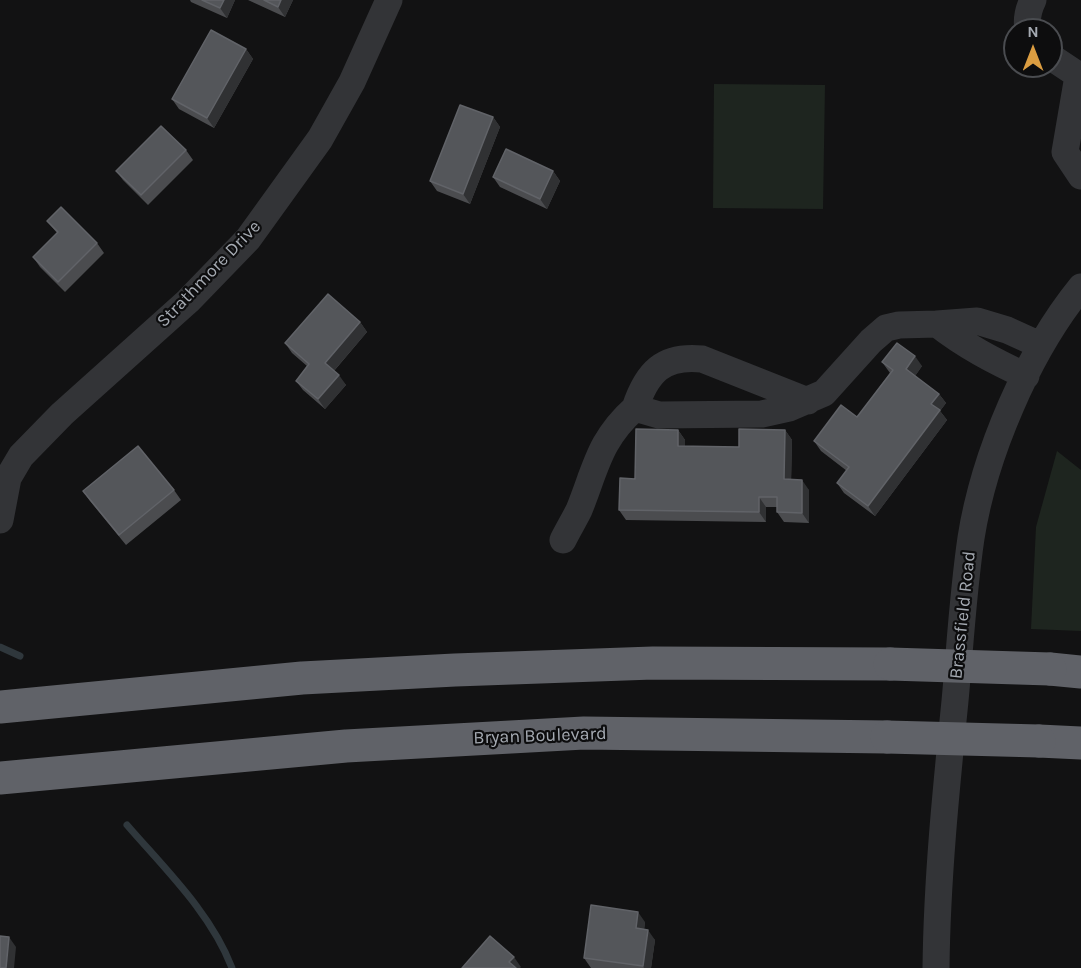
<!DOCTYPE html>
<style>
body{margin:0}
#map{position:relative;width:1081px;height:968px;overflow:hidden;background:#121213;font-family:Karla,sans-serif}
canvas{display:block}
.north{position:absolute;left:1003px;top:18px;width:60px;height:60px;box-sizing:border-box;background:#0d0d0e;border:2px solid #4a4c50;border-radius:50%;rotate:0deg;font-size:16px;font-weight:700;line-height:24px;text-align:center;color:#a5aab2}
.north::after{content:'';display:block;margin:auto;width:21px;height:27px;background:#db9d41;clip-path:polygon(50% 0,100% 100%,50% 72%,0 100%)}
</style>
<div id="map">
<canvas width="1081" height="968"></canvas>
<div class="north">N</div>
</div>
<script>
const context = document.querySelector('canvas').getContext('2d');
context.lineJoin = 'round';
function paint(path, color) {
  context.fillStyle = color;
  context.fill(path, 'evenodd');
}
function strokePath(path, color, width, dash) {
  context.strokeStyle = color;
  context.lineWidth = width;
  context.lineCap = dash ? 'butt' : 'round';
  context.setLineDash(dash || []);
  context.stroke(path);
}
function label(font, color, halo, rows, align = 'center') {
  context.font = font + ' Karla,sans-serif';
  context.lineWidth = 4.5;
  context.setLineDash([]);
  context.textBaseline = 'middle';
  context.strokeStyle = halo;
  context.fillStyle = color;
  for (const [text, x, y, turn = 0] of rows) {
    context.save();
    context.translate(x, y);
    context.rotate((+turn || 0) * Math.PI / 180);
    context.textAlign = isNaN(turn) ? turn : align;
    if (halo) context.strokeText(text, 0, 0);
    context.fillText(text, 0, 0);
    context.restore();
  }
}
paint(new Path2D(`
 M714 84 825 85 823 209 713 208Z
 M1057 451 1081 470V631L1031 629 1036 527Z`), '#1e251f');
strokePath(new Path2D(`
 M0 647 20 656
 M127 825C165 869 211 913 232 968`), '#2f373c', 7);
strokePath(new Path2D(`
 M1028 30C1026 19 1028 10 1033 0
 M1051 57 1081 77
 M1078 76 1065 152 1081 176
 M1026 376C994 361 965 346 937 324L977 321 1007 330 1040 345
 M808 401 702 359C663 355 647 372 635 408L659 415 762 414 789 408 824 393 871 341 886 328 899 325 937 324
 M0 520 8 478 21 456 62 414 188 301 248 239 320 139 352 82 389 0
 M563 540C568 530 574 520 579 510 596 468 599 440 635 408
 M936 968C937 879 946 790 955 701 960 647 963 592 971 538 984 455 1028 352 1081 287`), '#333437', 27);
strokePath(new Path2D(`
 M1050 669 1081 672
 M0 707 302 678 455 670 653 663 890 664
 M1039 741 1081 743
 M0 778 346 746 584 733 887 737`), '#606268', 33);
strokePath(new Path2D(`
 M890 664 1050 669
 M887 737 1039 741`), '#606268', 33);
paint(new Path2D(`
 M190 0H235L227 18 191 2Z
 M248 0H293L285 17Z
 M246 49 253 59 214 128 179 109 172 99Z
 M493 117 500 127 470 204 437 191 430 181Z
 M186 150 193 160 148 205 123 180 116 171Z
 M553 171 560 181 547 209 500 187 493 177Z
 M47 221 97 243 104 253 65 292 40 267 33 257 57 233Z
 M360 322 367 332 334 371 346 385 325 409 303 390 296 381 307 366 292 353 285 343Z
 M882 362 922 366 915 376 939 394 946 403 940 411 947 420 875 516 844 493 837 483 847 471 821 451 814 441 857 417 890 373Z
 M678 430 685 440V446L739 447 785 430 792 440 791 480 809 490V523L784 522 777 512V507H766V522L626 520 619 510 635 479Z
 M174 490 181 500 126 545 90 501 83 491Z
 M645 922 644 930 655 940 651 968H591L584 958Z`), '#4b4c4f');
paint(new Path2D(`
 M224 0H235L227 18 220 8Z
 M281 0H293L285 17 278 7Z
 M246 49 253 59 214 128 207 118Z
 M493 117 500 127 470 204 463 194Z
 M553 171 560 181 547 209 540 199Z
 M360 322 367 332 332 373 325 363Z
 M915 356 922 366 913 379 906 369Z
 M339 375 346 385 325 409 318 399Z
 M939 394 946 403 940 411 947 420 875 516 868 506 931 404Z
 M678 430 685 440V456L678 446Z
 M785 430 792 440 791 489 784 479Z
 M802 480 809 490V523L802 513Z
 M759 497 766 507V522L759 512Z
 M638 912 645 922 643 938 636 928Z
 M648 930 655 940 651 968H644L643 966Z
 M9 937 16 947 14 968H6Z
 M514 957 521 967 520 968H513L509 962Z`), '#303133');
const building = new Path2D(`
 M202 0H224L220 8Z
 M264 0H281L278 7Z
 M211 30 246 49 207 118 172 99Z
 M460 105 493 117 463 194 430 181Z
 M161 126 186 150 141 195 116 171Z
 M506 149 553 171 540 199 493 177Z
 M61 207 97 243 58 282 33 257 58 232 47 221Z
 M328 294 360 322 325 363 339 375 318 399 296 381 309 364 285 343Z
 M897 343 915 356 906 369 939 394 931 404 940 410 868 506 837 483 849 467 814 441 841 405 857 417 893 370 882 362Z
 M636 429 678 430V446L739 447V429L785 430 784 479 802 480V513L777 512V497H759V512L619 510 620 478 635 479Z
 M138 446 174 490 119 535 83 491Z
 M591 905 638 912 636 928 648 930 643 966 584 958Z
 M0 936 9 937 6 968H0Z
 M490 936 514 957 509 962 516 968H462Z`);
paint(building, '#54565a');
strokePath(building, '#616368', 1.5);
label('18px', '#a5aab2', '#0d0d0e', [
 ["Strathmore Drive",209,274,-46],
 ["Brassfield Road",963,615,-84],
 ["Bryan Boulevard",540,736,-2]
]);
</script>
